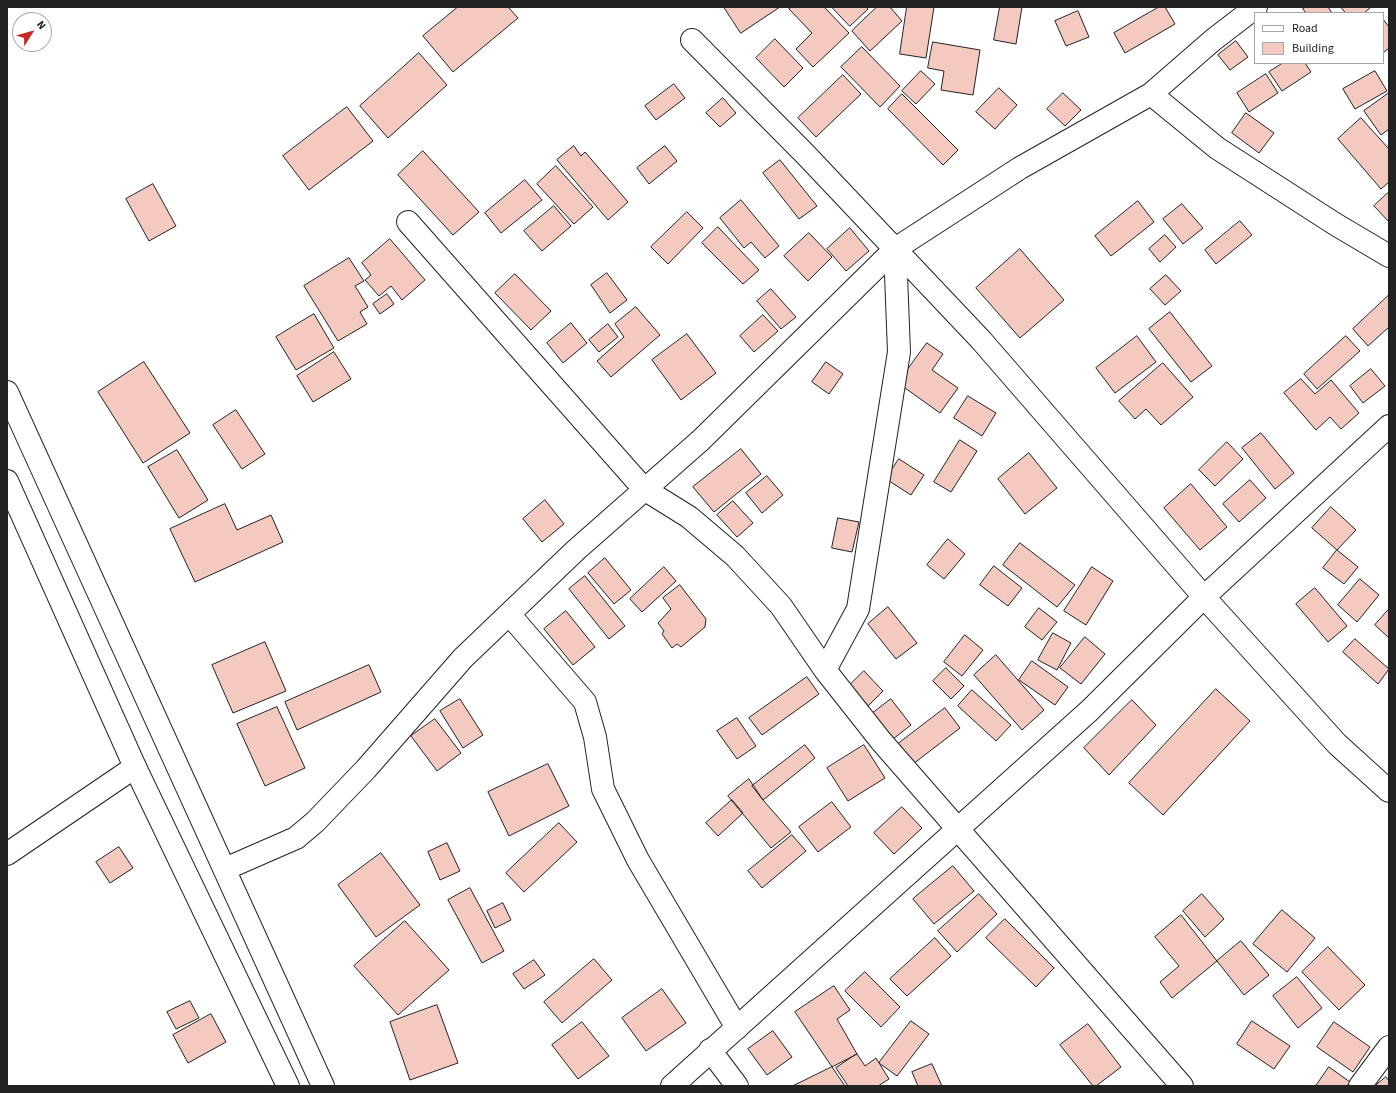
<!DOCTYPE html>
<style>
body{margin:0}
#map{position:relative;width:1396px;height:1093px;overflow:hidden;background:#fff;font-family:"Source Sans 3",sans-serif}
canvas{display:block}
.frame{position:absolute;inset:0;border:8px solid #222;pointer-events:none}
.legend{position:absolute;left:1254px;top:12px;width:130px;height:52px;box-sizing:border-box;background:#fff;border:1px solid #a7a7a7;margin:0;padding:5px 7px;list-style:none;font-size:12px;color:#222}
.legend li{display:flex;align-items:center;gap:8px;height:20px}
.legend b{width:20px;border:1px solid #a7a7a7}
.north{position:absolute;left:12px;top:12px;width:40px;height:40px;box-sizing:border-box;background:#fff;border:1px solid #a7a7a7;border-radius:50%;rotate:53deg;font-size:11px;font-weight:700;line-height:16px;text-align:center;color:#222}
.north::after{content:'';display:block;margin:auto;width:14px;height:18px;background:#c62828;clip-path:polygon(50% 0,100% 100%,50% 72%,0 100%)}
</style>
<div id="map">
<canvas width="1396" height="1093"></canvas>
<div class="frame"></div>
<ul class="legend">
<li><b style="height:5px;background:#fff"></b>Road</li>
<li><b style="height:11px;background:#f3c9c0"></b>Building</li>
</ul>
<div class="north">N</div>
</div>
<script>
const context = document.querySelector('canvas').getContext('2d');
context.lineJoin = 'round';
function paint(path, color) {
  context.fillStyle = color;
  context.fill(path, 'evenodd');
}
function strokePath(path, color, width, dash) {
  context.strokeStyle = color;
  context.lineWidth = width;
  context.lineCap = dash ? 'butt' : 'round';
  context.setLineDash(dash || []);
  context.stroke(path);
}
const building = new Path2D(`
 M458 7H508L518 18 453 72 423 36Z
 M724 7H780L741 33Z
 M792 7H824L849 33 813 67 796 49 812 33 789 9Z
 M832 7H866L868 9 850 26Z
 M877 7H890L902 21 870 51 852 31Z
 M907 7H934L926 58 900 54Z
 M1000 7H1022L1016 44 994 40Z
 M1159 7H1165L1175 24 1125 53 1114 33Z
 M1306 7H1328L1332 13H1306L1303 9Z
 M1341 7H1369L1370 8 1364 13H1346Z
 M1078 11 1089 37 1066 46 1055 21Z
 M1383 19 1389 27V48L1383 53Z
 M775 39 803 68 784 87 756 58Z
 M1236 41 1248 57 1230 70 1218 55Z
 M933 42 980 50 973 95 941 90 944 71 928 68Z
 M862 47 900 86 880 107 841 67Z
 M419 53 447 85 388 138 360 106Z
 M1283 63H1305L1311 72 1282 91 1269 72Z
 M921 71 935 84 916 104 902 91Z
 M1375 71 1387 91 1355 109 1343 89Z
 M1266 74 1278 93 1249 112 1237 93Z
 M843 75 861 94 816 137 798 118Z
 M674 84 685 98 656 120 645 106Z
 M999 88 1017 105 995 129 976 112Z
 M1063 93 1081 110 1065 126 1047 109Z
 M1389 93V129L1381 135 1364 111Z
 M902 94 958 150 943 165 888 109Z
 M723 98 736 113 720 127 706 113Z
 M347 107 373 141 309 190 283 156Z
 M1246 113 1274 133 1259 153 1232 133Z
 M1361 118 1389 149V182L1381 189 1338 139Z
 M574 146 581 156 585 152 628 202 608 220 557 160Z
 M665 146 677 161 649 184 637 168Z
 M423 151 479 212 453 235 398 175Z
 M780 160 817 206 799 219 763 173Z
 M556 166 593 207 574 224 537 184Z
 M525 180 542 200 501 233 485 213Z
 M153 184 176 226 149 241 126 199Z
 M1389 192V222L1374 206Z
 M741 200 779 246 765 258 751 242 744 248 720 218Z
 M1138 201 1154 222 1111 256 1095 236Z
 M1182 204 1203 228 1183 244 1163 219Z
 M554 206 571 226 542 251 524 231Z
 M687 212 703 228 668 264 651 247Z
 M1240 221 1252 235 1216 264 1205 250Z
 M718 227 759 270 743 284 702 243Z
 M850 228 869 251 846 271 827 249Z
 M809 233 832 257 808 281 784 256Z
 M1165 235 1176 247 1160 262 1149 249Z
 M390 239 425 280 402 300 391 286 379 296 365 280 371 275 362 263Z
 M1020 249 1064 300 1020 338 976 288Z
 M349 258 364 281 355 286 368 307 360 312 367 324 338 341 304 286Z
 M607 273 627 300 610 313 591 285Z
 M515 274 551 311 531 330 495 293Z
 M1166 275 1181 291 1165 305 1150 289Z
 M771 289 796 317 781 329 757 301Z
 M387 294 394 304 380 314 373 304Z
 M1389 295V327L1368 346 1353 329Z
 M636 307 660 335 611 377 597 361 624 337 615 324Z
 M1170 312 1212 366 1191 382 1149 329Z
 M314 314 334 348 296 370 276 337Z
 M763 315 778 331 754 352 740 336Z
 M571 323 587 343 563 363 547 343Z
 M608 324 618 337 599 352 589 340Z
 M687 334 716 373 681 400 652 360Z
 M1137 336 1156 362 1115 393 1096 368Z
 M1346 336 1360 351 1317 389 1304 374Z
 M927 343 943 354 932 370 958 388 940 413 898 383Z
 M334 352 351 379 313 402 297 376Z
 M144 362 190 433 143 463 98 392Z
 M826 362 843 374 829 394 812 382Z
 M1163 363 1193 397 1161 425 1146 409 1135 419 1119 401Z
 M1371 369 1385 386 1363 403 1350 386Z
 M1301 379 1315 394 1331 380 1359 413 1341 429 1330 417 1316 430 1284 393Z
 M968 396 996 413 982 436 954 418Z
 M236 410 265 454 242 469 213 425Z
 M1261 433 1294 473 1275 489 1242 448Z
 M960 440 977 451 951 492 934 482Z
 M1227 442 1243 459 1215 486 1199 470Z
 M741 449 761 474 714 512 693 487Z
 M177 450 208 500 179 518 148 467Z
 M1029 453 1057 488 1025 514 998 479Z
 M899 459 924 475 911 495 886 479Z
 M767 476 783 495 762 513 746 493Z
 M1250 480 1266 498 1239 522 1223 504Z
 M1191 484 1227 527 1200 550 1164 508Z
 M545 500 564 524 542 542 523 519Z
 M733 501 753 523 737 537 717 515Z
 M225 504 237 530 271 515 283 542 195 582 170 529Z
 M1331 507 1356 530 1337 550 1312 528Z
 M838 518 859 522 852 552 832 548Z
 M948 539 965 554 944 579 927 565Z
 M1020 543 1075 585 1057 607 1003 565Z
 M1337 550 1358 567 1344 584 1323 568Z
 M605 558 631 590 614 604 588 573Z
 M994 566 1022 588 1008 606 980 585Z
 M664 567 676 581 642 612 630 599Z
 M1092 567 1113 581 1086 625 1064 611Z
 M585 576 625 626 609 639 569 589Z
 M1360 579 1379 595 1357 622 1338 605Z
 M680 585 706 619 705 627 681 647 677 644 672 648 662 634 664 631 658 623 671 609 663 598Z
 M1315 588 1347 626 1328 642 1296 604Z
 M888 607 917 643 896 659 868 624Z
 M1039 608 1057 622 1042 640 1025 627Z
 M1389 609V638L1375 625Z
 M566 611 595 647 573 665 544 629Z
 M1053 633 1071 643 1057 670 1038 660Z
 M965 635 983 650 962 676 944 662Z
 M1085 637 1105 654 1081 684 1060 668Z
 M1355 639 1389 669 1378 684 1343 652Z
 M265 642 286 691 233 713 212 665Z
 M996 655 1044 710 1022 730 974 675Z
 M1032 661 1068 687 1055 705 1019 680Z
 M369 665 381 692 297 730 285 702Z
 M946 668 964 686 951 699 933 681Z
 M864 671 883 691 866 708 847 688Z
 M807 677 819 694 762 735 749 718Z
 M1216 689 1250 721 1163 815 1129 783Z
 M972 690 1011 725 996 741 958 706Z
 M460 699 483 735 463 748 440 711Z
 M891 699 911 725 893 739 873 713Z
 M1132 700 1156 725 1109 775 1084 748Z
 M277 707 305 768 265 786 237 724Z
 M945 708 960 728 913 764 898 744Z
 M737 718 756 746 737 759 717 731Z
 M435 719 461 753 437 771 411 736Z
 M805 745 815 758 763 800 752 786Z
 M864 745 885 778 848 801 827 768Z
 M548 764 569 806 509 836 488 792Z
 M749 779 763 800 791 832 771 848 728 796Z
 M732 800 743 813 718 836 706 823Z
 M832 802 851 827 818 852 799 827Z
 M902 807 922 828 894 854 874 833Z
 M559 823 577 842 524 892 506 873Z
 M792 835 806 851 762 888 748 871Z
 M447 843 460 871 440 880 428 852Z
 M119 847 133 868 110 883 96 862Z
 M381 853 420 905 376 937 338 885Z
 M953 866 974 891 934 924 913 899Z
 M470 888 504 951 482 963 448 900Z
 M979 894 997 914 957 952 938 931Z
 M1202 894 1224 919 1205 937 1183 911Z
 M503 903 511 920 495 928 487 911Z
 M1282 910 1315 938 1287 972 1253 944Z
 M1181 915 1217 961 1172 998 1160 982 1179 966 1155 937Z
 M1005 919 1054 968 1036 987 986 938Z
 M405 921 449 970 398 1015 354 966Z
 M935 938 951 956 907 996 890 979Z
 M1241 941 1269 975 1244 995 1217 961Z
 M1328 947 1365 985 1339 1010 1302 972Z
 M594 959 612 980 562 1023 544 1002Z
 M534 960 545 975 524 989 513 974Z
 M865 972 900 1007 881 1027 845 991Z
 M1297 977 1322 1008 1298 1028 1273 996Z
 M834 986 850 1010 837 1019 857 1054 832 1067 795 1012Z
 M662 989 686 1023 646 1051 622 1018Z
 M190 1001 199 1018 176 1029 167 1012Z
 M437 1005 458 1063 410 1080 390 1022Z
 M211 1014 226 1042 188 1063 173 1035Z
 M911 1021 929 1034 897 1076 879 1063Z
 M1252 1021 1290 1046 1274 1069 1237 1044Z
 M582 1022 609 1056 578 1079 552 1045Z
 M1334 1022 1370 1047 1353 1072 1317 1047Z
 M1088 1024 1121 1067 1096 1086H1093L1060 1045Z
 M773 1031 792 1057 767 1075 748 1049Z
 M857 1054 865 1066 876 1058 889 1079 878 1086H848L836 1068Z
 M932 1064 942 1086H918L912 1072Z
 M832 1067 845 1086H793Z
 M1329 1067 1350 1082 1347 1086H1316Z
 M1386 1077 1389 1081V1086H1375Z`);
paint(building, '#f3c9c0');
strokePath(building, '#222', 1);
const minor = new Path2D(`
 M692 40 806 155 981 340 1204 597 1337 744 1389 791
 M1151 94 1217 148 1335 224 1389 256
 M408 222 644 489 689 517 735 556 781 606 825 670 881 741 1182 1086
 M509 614 585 702 595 737 603 789 638 860 737 1028
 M825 670 858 609 899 352 895 249
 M7 854 135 767
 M225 869 296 838 315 822 366 769 463 658 576 550 701 440 895 249 1020 168 1151 94 1213 40 1256 7
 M710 1050 737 1086
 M672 1086 1089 711 1204 597 1389 426
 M1360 1086 1389 1047`);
const major = new Path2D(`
 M7 392 323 1086
 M7 481 135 767 288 1086`);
strokePath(minor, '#222', 24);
strokePath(major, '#222', 24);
strokePath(minor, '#fff', 22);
strokePath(major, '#fff', 22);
</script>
